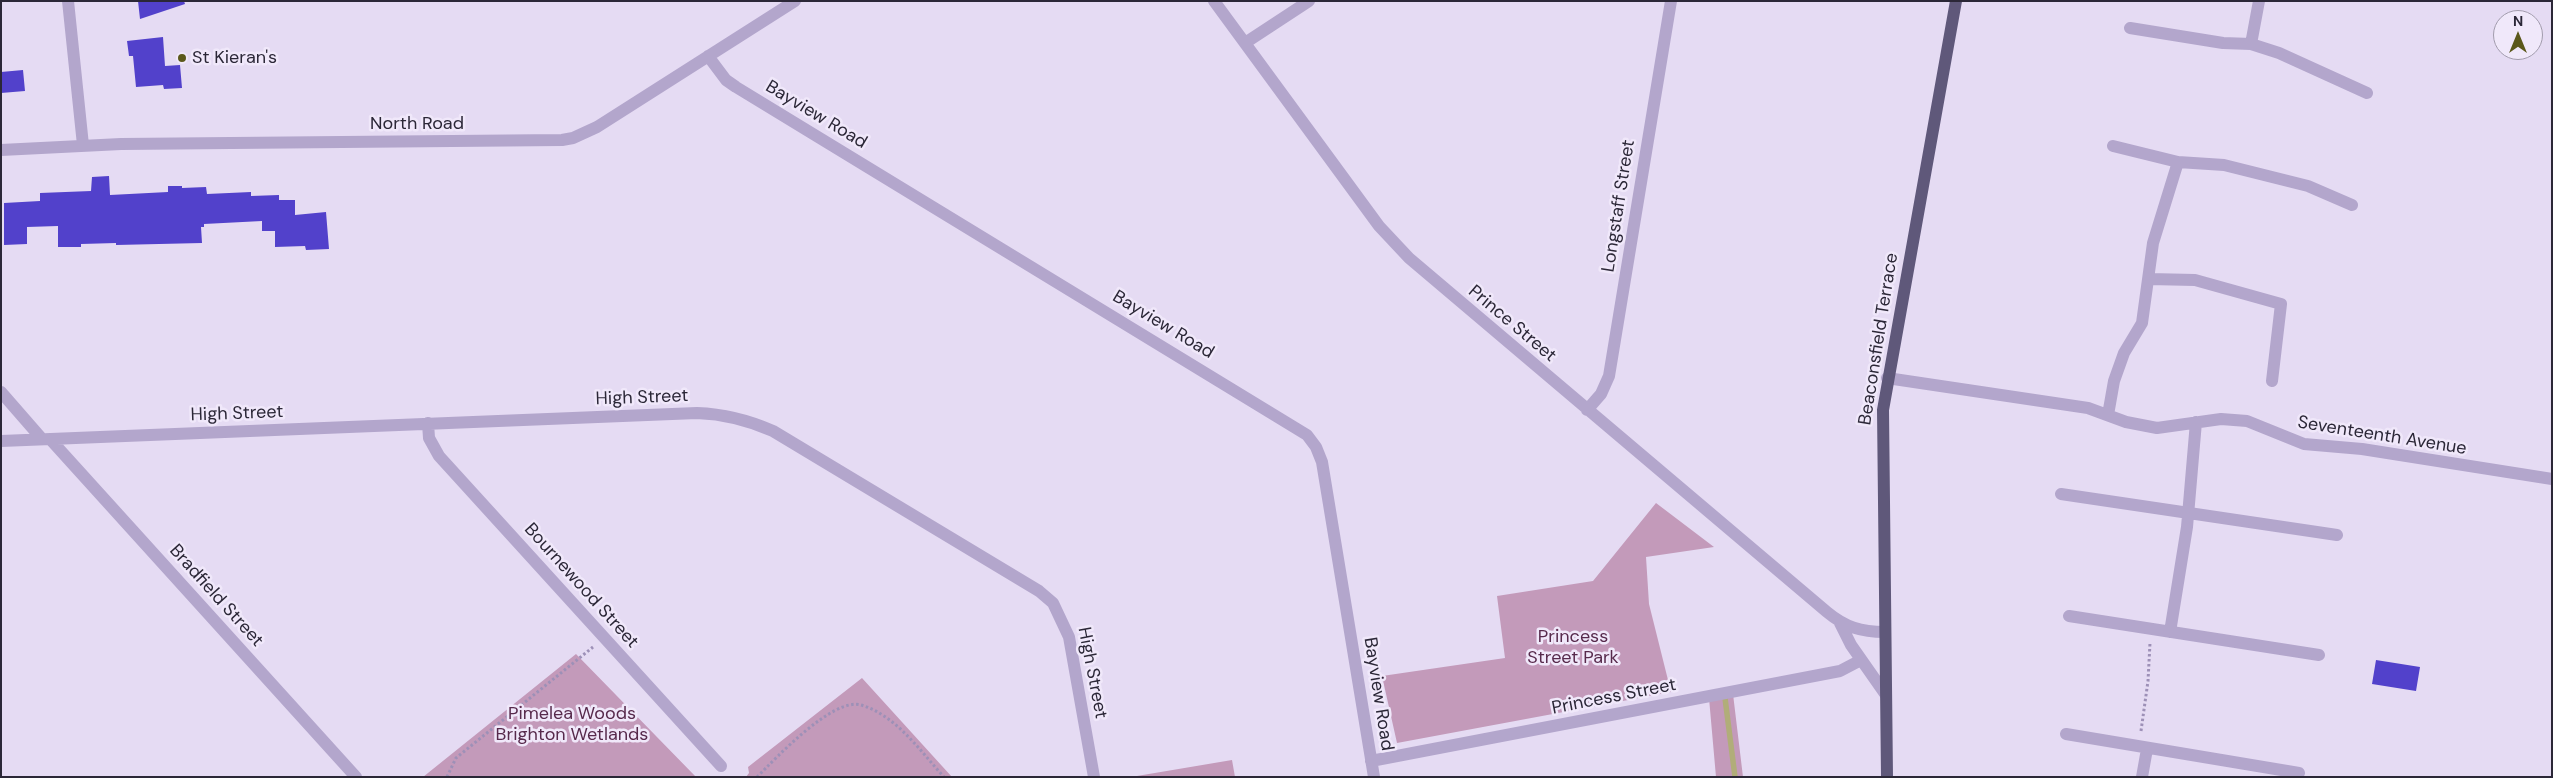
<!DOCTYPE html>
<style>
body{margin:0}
#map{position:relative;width:2553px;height:778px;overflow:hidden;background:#e5dbf3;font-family:"DM Sans",sans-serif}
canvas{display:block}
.frame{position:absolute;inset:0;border:2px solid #2b2737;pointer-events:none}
.north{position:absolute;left:2493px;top:10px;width:50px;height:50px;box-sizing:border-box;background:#f0e8fa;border:1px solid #a19bac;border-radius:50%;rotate:0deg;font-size:14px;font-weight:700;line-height:20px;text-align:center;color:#2b2737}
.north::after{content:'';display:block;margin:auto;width:18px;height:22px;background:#5b581b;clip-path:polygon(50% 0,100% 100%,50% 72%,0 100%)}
</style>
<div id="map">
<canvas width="2553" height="778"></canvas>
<div class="frame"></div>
<div class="north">N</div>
</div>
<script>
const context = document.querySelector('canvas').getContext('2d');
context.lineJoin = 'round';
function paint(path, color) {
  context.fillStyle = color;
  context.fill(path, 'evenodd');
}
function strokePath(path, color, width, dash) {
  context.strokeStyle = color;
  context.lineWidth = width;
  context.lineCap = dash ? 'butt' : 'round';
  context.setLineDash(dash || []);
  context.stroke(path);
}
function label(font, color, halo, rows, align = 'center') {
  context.font = font + ' "DM Sans",sans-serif';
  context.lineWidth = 5;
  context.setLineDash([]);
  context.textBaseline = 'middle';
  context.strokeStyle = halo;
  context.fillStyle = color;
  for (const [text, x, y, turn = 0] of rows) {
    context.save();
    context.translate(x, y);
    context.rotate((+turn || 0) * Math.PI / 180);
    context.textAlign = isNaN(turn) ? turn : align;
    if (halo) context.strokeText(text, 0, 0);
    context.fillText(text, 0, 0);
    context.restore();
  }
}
paint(new Path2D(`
 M1656 503 1714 547 1646 557 1649 604 1671 692 1397 743 1382 676 1505 658 1497 596 1593 581Z
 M576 654 696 777H423Z
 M862 678 952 777H746L749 773 748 767Z
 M1733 694 1743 777H1716L1709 698Z
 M1232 760 1235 777H1131Z`), '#c39aba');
strokePath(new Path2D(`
 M1725 698 1735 777`), '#b1ad79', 5.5);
paint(new Path2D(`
 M138 1H184L185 4 140 19Z
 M163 37 165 66 180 65 182 88 164 89 163 85 136 87 133 56H129L127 41Z
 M23 70 25 91 1 93V72Z
 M109 176 110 195 168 192V186H182V188L206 187 207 194 251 192V196L279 195V200H295V215L326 212 329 249 306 250 305 246 275 247V231H262V221L204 224V227H201L202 243 116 245V243L81 244V247H58V226L27 227V244L4 245V203L40 201V193L91 191 92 177Z
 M2376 660 2420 667 2416 691 2372 684Z`), '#5241cb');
strokePath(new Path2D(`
 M2141 731 2148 681 2150 643
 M447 777 456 758 593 647
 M757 777C776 758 833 697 861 705 896 715 921 752 944 777`), '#9d90b7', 3, [2.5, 2.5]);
strokePath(new Path2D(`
 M68 1 83 145
 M1214 1 1379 226 1409 258 1827 612C1845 627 1861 632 1885 632
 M2130 28 2223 43 2251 44 2279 53 2367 93
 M1245 43 1309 1
 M2251 44 2259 1
 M708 56 726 80 736 87 1307 435 1316 447 1322 462 1374 777
 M2113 146 2178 162 2224 165 2308 186 2352 205
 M1 150 121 144 562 140 573 138 597 127 795 1
 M2149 279 2195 280 2281 304 2272 381
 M1887 378 2088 408 2126 422 2157 428 2221 419 2247 421 2304 444 2362 449 2552 479
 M1 392 42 439
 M1587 410 1601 394 1609 376 1671 1
 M2108 415 2114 381 2124 353 2142 323 2153 243 2178 162
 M428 423 429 438 439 456 721 766
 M50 439 356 777
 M1 441 697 413C725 414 748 420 773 431L1039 591 1053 603 1069 637 1094 777
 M2061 494 2337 535
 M2069 616 2319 655
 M1840 623 1851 645 1886 695
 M2170 632 2187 527 2196 422
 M2066 734 2299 773
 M1371 761 1840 671 1861 660
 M2142 777 2147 749`), '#b3a6cc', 12);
strokePath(new Path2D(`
 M1887 777 1883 410 1956 1`), '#5f587a', 12);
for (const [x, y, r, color] of [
 [182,58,5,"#5b581b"]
]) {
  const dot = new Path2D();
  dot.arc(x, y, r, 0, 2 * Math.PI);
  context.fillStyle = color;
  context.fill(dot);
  strokePath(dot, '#f0e8fa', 2);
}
label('18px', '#2b2737', '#f0e8fa', [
 ["St Kieran's",192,58]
], 'left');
label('18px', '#2b2737', '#f0e8fa', [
 ["Bayview Road",816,115,31],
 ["North Road",417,124],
 ["Longstaff Street",1619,206,-81],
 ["Prince Street",1512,324,40],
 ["Bayview Road",1163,325,31],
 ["Beaconsfield Terrace",1879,339,-81],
 ["High Street",642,398,-2],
 ["High Street",237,414,-2],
 ["Seventeenth Avenue",2382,436,9],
 ["Bournewood Street",581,586,48],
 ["Bradfield Street",216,596,48],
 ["High Street",1092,673,79],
 ["Bayview Road",1378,694,81],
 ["Princess Street",1614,697,-11]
]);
label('18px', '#572a4c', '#f0e8fa', [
 ["Princess",1573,637],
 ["Street Park",1573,658],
 ["Pimelea Woods",572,714],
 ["Brighton Wetlands",572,735]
]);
</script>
